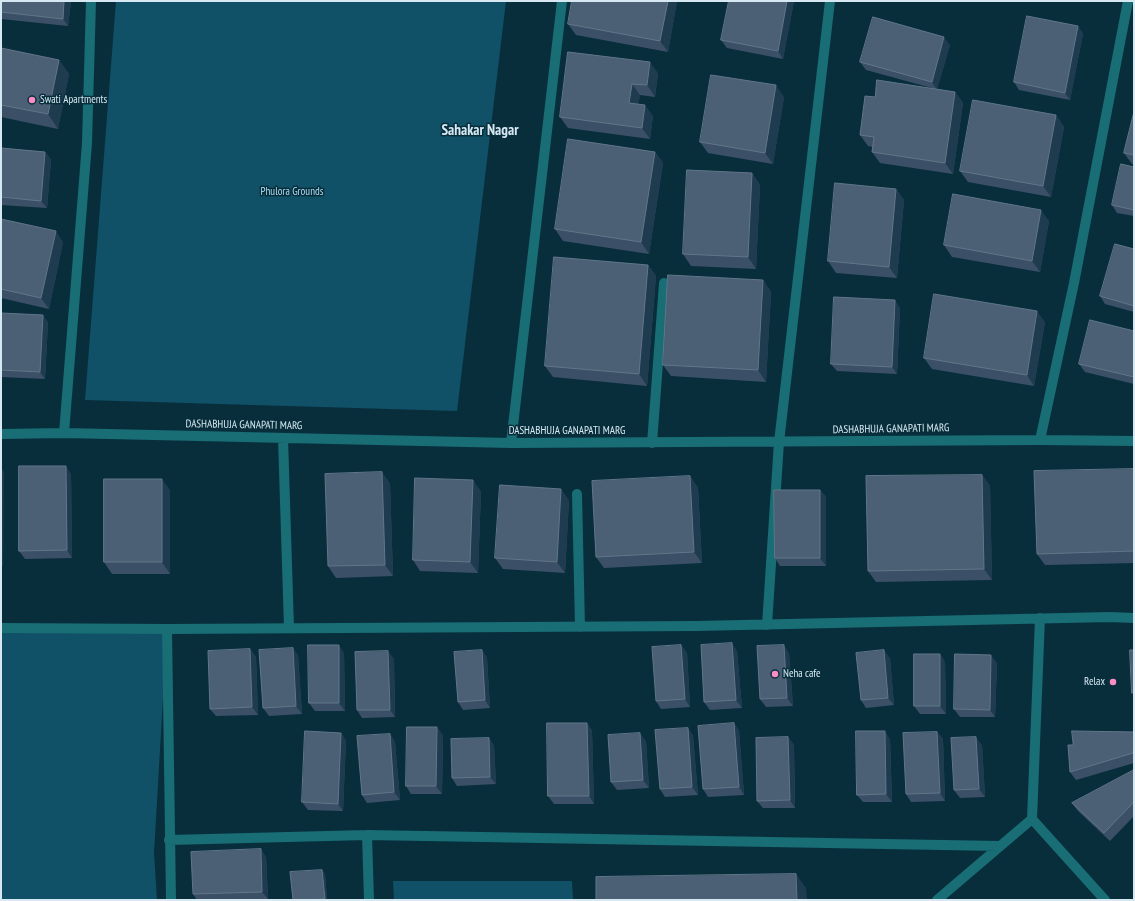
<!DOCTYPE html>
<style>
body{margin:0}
#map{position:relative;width:1135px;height:901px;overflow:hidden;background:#082e3c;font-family:"PT Sans Narrow",sans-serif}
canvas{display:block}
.frame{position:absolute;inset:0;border:2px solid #d6e9f2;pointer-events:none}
</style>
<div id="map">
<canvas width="1135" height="901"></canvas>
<div class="frame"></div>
</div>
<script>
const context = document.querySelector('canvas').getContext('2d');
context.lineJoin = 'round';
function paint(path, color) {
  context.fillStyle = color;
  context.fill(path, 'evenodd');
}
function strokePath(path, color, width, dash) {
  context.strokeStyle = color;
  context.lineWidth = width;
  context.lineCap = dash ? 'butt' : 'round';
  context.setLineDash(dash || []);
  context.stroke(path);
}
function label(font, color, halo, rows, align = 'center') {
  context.font = font + ' "PT Sans Narrow",sans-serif';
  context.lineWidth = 3;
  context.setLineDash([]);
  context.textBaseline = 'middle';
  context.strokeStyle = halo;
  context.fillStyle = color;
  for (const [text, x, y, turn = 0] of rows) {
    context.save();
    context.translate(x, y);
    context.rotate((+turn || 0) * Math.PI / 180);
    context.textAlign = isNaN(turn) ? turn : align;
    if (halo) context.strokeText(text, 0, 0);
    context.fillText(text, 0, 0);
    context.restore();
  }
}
paint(new Path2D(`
 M116 1H506L457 411 85 400Z
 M1 628 167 629 154 853 157 900H1Z
 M393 881H572L573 900H394Z`), '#105168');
strokePath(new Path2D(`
 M64 433 87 143 91 1
 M1 434 64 433 511 443 1040 440 1134 441
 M283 438 289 628
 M1040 440 1074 283 1128 1
 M511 443 562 1
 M652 443 664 283
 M577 494 580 627
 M1040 618 1032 819 1105 900
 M767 625 779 442 830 1
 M1 628 167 629 696 626 1110 617 1134 618
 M167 629 171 900
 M367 835 369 900
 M169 840 367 835 1000 846
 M937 900 1032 819`), '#196d74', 10);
paint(new Path2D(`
 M1 1H71L68 26 1 19Z
 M677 1 668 52 576 35 568 24Z
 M729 1H794L783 59 727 48 721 40Z
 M1078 26 1083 34 1070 100 1019 90 1014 82Z
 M950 45 937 89 955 92 963 103 953 174 880 163 872 152 873 147 868 146 860 135 875 97 932 88 866 70 860 62Z
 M1 48 59 60 69 74 58 129 1 117Z
 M568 52 658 73 655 97 640 95 638 104 653 116 650 139 568 128 560 117Z
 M784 97 773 164 708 153 700 142Z
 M1134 112V164H1132L1124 153Z
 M1056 115 1064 127 1051 197 968 182 960 171Z
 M1 148 45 152 51 160 47 208 1 205Z
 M655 152 663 163 649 254 563 241 555 229Z
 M1134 167V216L1117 213 1112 205Z
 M752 173 760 185 756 269 691 266 683 254Z
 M896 189 904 200 897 278 836 273 828 261Z
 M1 219 63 242 49 309 1 298Z
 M1049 221 1040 272 952 257 944 245Z
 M1134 249V312L1105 304 1100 296Z
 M648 265 656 276 647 386 553 377 545 366Z
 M763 280 771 292 766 382 671 376 663 365Z
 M900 308 897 374 837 371 831 364Z
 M1 313 48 322 45 379 1 377Z
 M1045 322 1034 386 932 369 924 358Z
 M1134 331V384L1085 372 1079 364Z
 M1134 469V563L1045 565 1037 554Z
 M71 474 72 558 25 559 19 551Z
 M982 475 990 486 992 580 876 582 868 571Z
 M690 476 698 488 702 563 604 568 596 557Z
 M390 483 393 576 336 578 328 566Z
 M170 490V574H112L104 562Z
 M820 490 826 497V566H780L775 558Z
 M481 491 478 573 420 571 413 560Z
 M569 500 565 573 503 569 495 558Z
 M681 645 687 653 690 707 661 709 656 701Z
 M250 649 256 657 258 715 216 716 210 709Z
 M482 650 487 658 490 708 463 710 458 702Z
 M737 651 742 708 710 710 704 702Z
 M344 653 345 711H315L309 703Z
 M789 653 793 706 766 707 760 699Z
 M940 654 945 662 946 714H920L914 706Z
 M298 655 302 714 269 716 263 708Z
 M890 658 894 705 866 708 861 700Z
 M394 659 395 717 362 718 357 710Z
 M997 663 995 717H960L954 709Z
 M587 723 592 731 594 804H554L548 796Z
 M734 723 739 731 744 795 708 797 703 789Z
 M688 728 693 736 698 795 665 797 660 789Z
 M937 732 943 739 945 801 911 802 906 794Z
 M1134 732V763L1076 780 1070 772 1073 745Z
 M341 733 346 741 343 811 308 810 302 802Z
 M390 734 395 742 400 800 367 803 362 795Z
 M443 735 442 794H411L406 786Z
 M788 737 794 745 795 808H763L757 801Z
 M489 738 494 746 496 784 457 786 452 778Z
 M890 739 892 802H863L857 795Z
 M646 741 649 788 617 790 611 782Z
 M982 745 985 797 960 798 954 790Z
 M1134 770V816L1110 841 1078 811 1072 803Z
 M266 857 268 899 197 900 193 894Z
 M322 870 325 874 327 900H293Z`), '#3b5066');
paint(new Path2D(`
 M64 1H71L68 26 63 19Z
 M668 1H677L668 52 660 41Z
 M787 1H794L783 59 778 51Z
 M1078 26 1083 34 1070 100 1065 93Z
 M944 37 950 45 937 90 932 82Z
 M59 60 69 74 58 129 48 114Z
 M650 62 658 73 655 97 647 85Z
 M632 84 640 95 637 114 629 103Z
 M776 85 784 97 773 164 765 153Z
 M955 92 963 103 953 174 945 163Z
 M645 105 653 116 650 139 642 128Z
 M1056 115 1064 127 1051 197 1043 186Z
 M45 152 51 160 47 208 41 201Z
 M655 152 663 163 649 254 641 242Z
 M752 173 760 185 756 269 748 257Z
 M896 189 904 200 897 278 889 267Z
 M1041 210 1049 221 1040 272 1032 261Z
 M56 231 63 242 49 309 41 298Z
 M648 265 656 276 647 386 639 374Z
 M763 280 771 292 766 382 758 370Z
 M895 300 900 308 897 374 892 367Z
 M1037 311 1045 322 1034 386 1027 375Z
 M43 315 48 322 45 379 40 372Z
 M66 466 71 474 72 558 67 550Z
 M1 467 4 472 3 567 1 564Z
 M382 472 390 483 393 576 385 565Z
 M982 475 990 486 992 580 984 569Z
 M690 476 698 488 702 563 694 552Z
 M162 479 170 490V574L162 562Z
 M473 480 481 491 478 573 470 562Z
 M561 489 569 500 565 573 557 562Z
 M820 490 826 497V566L820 558Z
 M732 643 737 651 742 708 736 700Z
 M339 645 344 653 345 711 339 703Z
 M681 645 687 653 690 707 685 699Z
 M784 645 789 653 793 706 787 698Z
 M293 648 298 655 302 714 296 706Z
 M250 649 256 657 258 715 252 707Z
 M482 650 487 658 490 708 485 700Z
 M884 650 890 658 894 705 888 698Z
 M388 651 394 659 395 717 390 710Z
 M940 654 945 662 946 714 940 706Z
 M991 655 997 663 995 717 990 710Z
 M587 723 592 731 594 804 589 796Z
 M734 723 739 731 744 795 739 787Z
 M437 727 443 735 442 794 436 786Z
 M688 728 693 736 698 795 692 787Z
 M885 731 890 739 892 802 886 794Z
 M937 732 943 739 945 801 940 793Z
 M341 733 346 741 343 811 338 804Z
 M640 733 646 741 649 788 643 780Z
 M390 734 395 742 400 800 394 792Z
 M788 737 794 745 795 808 790 800Z
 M976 737 982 745 985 797 979 789Z
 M489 738 494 746 496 784 490 777Z
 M261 849 266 857 268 899 262 892Z
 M322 870 325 874 327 900H326L325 899Z
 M796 874 806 888 807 900H797Z`), '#1f3b4f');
const building = new Path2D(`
 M1 1H64L63 19 1 12Z
 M572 1H668L660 41 568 24Z
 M729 1H787L778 51 721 40Z
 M1027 16 1078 26 1065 93 1014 82Z
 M873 17 944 37 932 82 860 62Z
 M1 48 59 60 48 114 1 105Z
 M568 52 650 62 647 85 632 84 629 103 645 105 642 128 560 117Z
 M711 75 776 85 765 153 700 142Z
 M877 80 955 92 945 163 872 152 874 137 860 135 865 96 875 97Z
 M973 100 1056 115 1043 186 960 171Z
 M1134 112V155L1124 153Z
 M568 139 655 152 641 242 555 229Z
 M1 148 45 152 41 201 1 197Z
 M1121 164 1134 167V210L1112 205Z
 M687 170 752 173 748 257 683 254Z
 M835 183 896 189 889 267 828 261Z
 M953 194 1041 210 1032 261 944 245Z
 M1 219 56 231 41 298 1 289Z
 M1115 244 1134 249V306L1100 296Z
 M554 257 648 265 639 374 545 366Z
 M668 275 763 280 758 370 663 365Z
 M934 294 1037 311 1027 375 924 358Z
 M834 297 895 300 892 367 831 364Z
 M1 313 43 315 40 372 1 370Z
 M1090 320 1134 331V377L1079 364Z
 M19 466H66L67 550 19 551Z
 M1134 469V551L1037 554 1034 471Z
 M382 472 385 565 328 566 325 474Z
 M982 475 984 569 868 571 866 476Z
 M690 476 694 552 596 557 592 481Z
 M415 478 473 480 470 562 413 560Z
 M104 479H162V562H104Z
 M500 485 561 489 557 562 495 558Z
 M774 490H820V558H775Z
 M732 643 736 700 704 702 701 645Z
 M308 645H339V703H309Z
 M681 645 685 699 656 701 652 647Z
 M784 645 787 698 760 699 757 646Z
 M293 648 296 706 263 708 259 650Z
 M250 649 252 707 210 709 208 651Z
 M482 650 485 700 458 702 454 652Z
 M884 650 888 698 861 700 856 653Z
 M1130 650H1134V693H1132Z
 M388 651 390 710H357L355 652Z
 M914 654H940V706H914Z
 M955 654 991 655 990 710 954 709Z
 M547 723H587L589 796H548Z
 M734 723 739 787 703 789 698 726Z
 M407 727H437L436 786H406Z
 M688 728 692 787 660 789 655 730Z
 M305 731 341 733 338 804 302 802Z
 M856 731H885L886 794 857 795Z
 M1072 731 1134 732V743L1133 753 1070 772 1068 745H1073Z
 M937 732 940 793 906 794 903 733Z
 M640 733 643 780 611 782 608 735Z
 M390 734 394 792 362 795 357 736Z
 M788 737 790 800 757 801 756 738Z
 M976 737 979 789 954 790 951 738Z
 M489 738 490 777 452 778 451 739Z
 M1134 770V802L1104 833 1072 803Z
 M261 849 262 892 193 894 191 852Z
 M322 870 325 899 307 900H293L290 872Z
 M796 874 797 900H596V877Z`);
paint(building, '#4b6075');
strokePath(building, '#617688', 1);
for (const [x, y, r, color] of [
 [32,100,4,"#fb8fc5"],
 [775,674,4,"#fb8fc5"],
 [1113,682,4,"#fb8fc5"]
]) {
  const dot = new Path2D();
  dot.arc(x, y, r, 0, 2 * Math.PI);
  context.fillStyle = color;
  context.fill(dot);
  strokePath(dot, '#082e3c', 1.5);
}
label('11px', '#d6e9f2', '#082e3c', [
 ["Swati Apartments",40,100],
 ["Neha cafe",783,674],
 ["Relax",1105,682,"right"]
], 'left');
label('11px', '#b1dff4', '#082e3c', [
 ["Phulora Grounds",292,192]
]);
label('11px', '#d6e9f2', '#082e3c', [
 ["DASHABHUJA GANAPATI MARG",244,425,1],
 ["DASHABHUJA GANAPATI MARG",891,429,-1],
 ["DASHABHUJA GANAPATI MARG",567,431]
]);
label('bold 15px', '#d6e9f2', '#082e3c', [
 ["Sahakar Nagar",480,131]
]);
</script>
